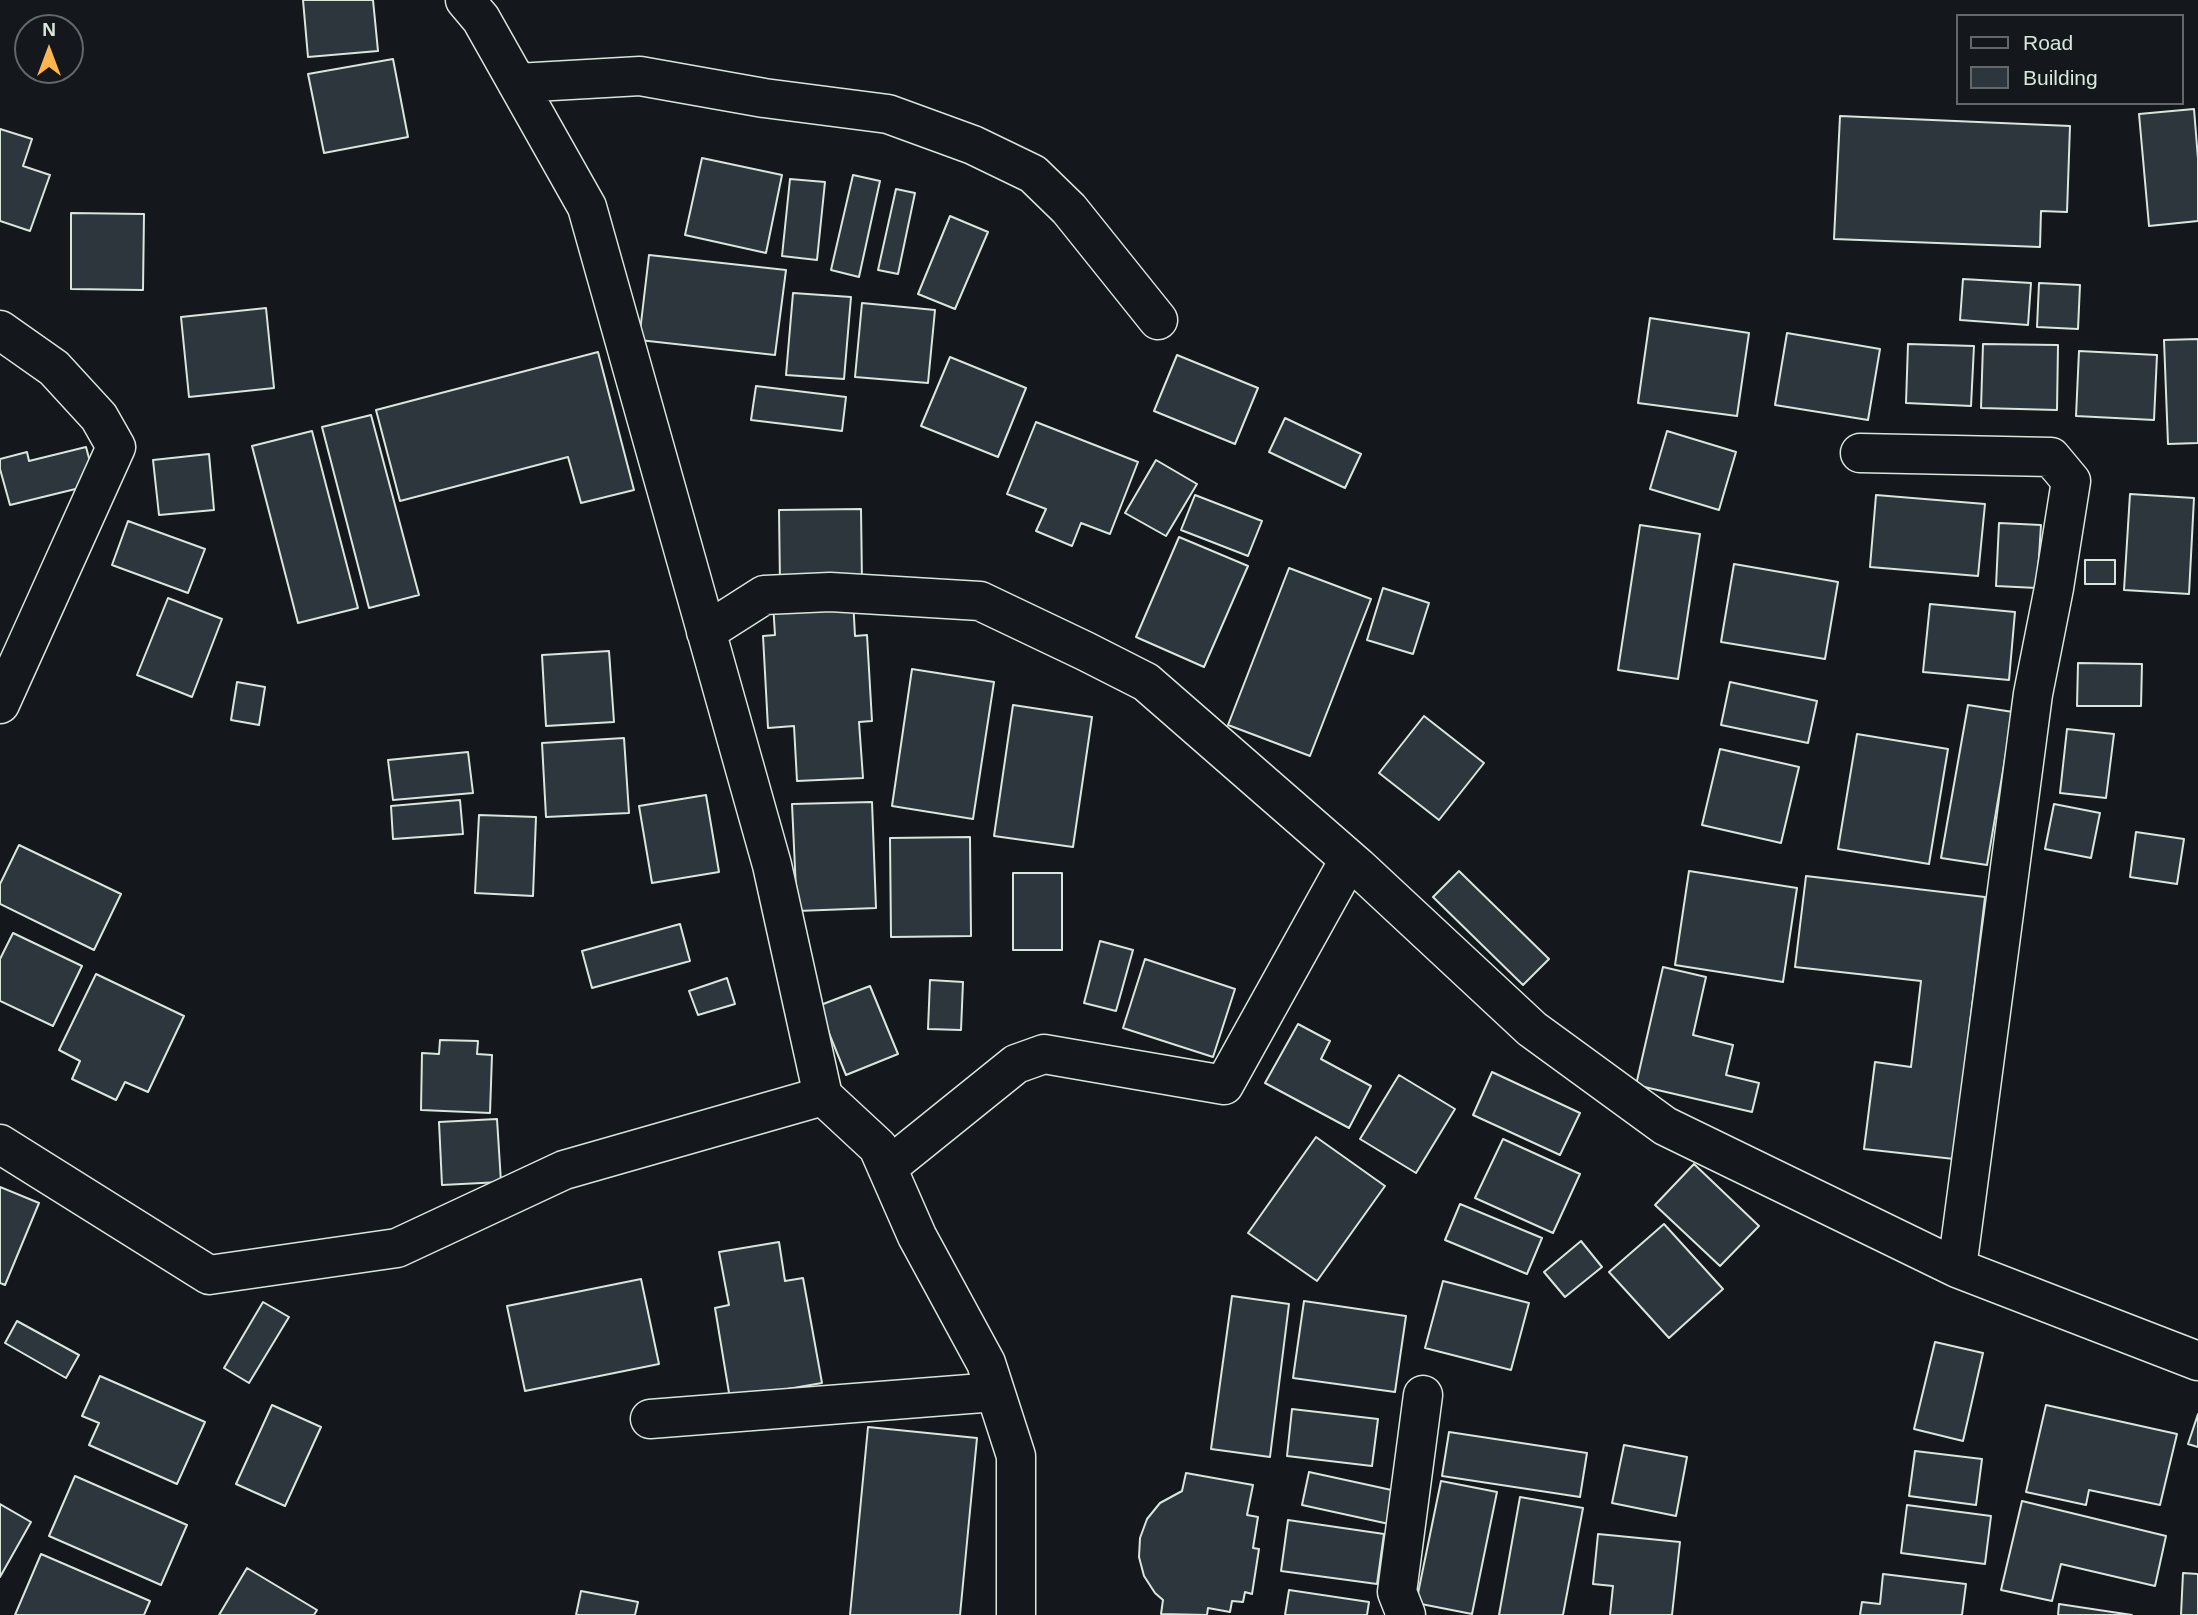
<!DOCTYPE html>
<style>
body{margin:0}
#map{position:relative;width:2198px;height:1615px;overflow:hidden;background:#14181c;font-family:Arial,sans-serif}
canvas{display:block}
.legend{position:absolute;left:1956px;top:14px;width:228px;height:91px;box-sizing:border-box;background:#14181c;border:2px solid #626a69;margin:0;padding:9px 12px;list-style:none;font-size:21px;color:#d8e6dc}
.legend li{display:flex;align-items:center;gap:14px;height:35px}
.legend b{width:35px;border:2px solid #626a69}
.north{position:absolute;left:14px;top:14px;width:70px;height:70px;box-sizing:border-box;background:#14181c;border:2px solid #626a69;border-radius:50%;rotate:0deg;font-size:19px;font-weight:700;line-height:28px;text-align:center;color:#d8e6dc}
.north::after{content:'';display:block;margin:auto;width:24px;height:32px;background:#ffb74d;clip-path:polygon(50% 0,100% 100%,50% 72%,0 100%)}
</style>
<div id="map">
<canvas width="2198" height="1615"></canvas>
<ul class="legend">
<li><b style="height:9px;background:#14181c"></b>Road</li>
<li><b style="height:19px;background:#2c363c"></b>Building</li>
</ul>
<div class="north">N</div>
</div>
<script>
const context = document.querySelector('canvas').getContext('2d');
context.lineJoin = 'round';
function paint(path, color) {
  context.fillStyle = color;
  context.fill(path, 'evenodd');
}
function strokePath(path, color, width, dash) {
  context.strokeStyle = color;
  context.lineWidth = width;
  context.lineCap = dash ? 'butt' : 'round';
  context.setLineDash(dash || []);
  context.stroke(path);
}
const building = new Path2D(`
 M303 0H373L378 51 308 57Z
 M393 59 408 137 324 153 308 74Z
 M2194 109 2198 159V221L2149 226 2139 114Z
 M1840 116 2070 126 2067 212 2041 211 2040 247 1834 239Z
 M0 129 32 139 23 166 50 175 30 231 0 221Z
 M702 158 782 175 766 253 685 235Z
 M853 175 880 181 859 277 831 270Z
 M790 179 825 182 817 260 782 256Z
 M896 189 915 193 898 274 878 270Z
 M71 213 144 214 143 290 71 289Z
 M950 216 988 232 955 309 918 294Z
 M649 255 786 270 775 355 639 340Z
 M1963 279 2031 283 2028 325 1960 320Z
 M2039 283 2080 285 2078 329 2037 327Z
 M793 293 851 297 844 379 786 375Z
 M862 303 935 310 928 383 855 377Z
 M266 308 274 388 189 397 181 317Z
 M1650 318 1749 333 1737 416 1638 403Z
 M1787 333 1880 349 1868 420 1775 405Z
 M2198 339V443L2168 444 2164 340Z
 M1908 344 1974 346 1971 406 1906 403Z
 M1983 344 2058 345 2057 410 1981 408Z
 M2079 351 2157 355 2154 420 2076 416Z
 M598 352 634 490 581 503 568 457 400 501 376 410Z
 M1177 355 1258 388 1235 444 1154 411Z
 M950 357 1026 388 998 457 921 426Z
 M756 386 846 397 842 431 751 420Z
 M371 415 419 595 369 608 322 427Z
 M1285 418 1361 454 1345 488 1269 452Z
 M1036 422 1138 462 1110 534 1081 523 1072 546 1036 531 1046 509 1007 494Z
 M312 431 358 608 298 623 252 446Z
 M1667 431 1736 452 1719 510 1650 489Z
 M86 447 96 484 10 505 0 469V459L27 452 29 461Z
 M209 454 214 510 159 515 153 460Z
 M1156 460 1197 484 1166 536 1125 513Z
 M2130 494 2194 498 2189 594 2124 590Z
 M1195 495 1262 521 1248 556 1181 530Z
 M1876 495 1985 504 1978 576 1870 567Z
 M861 509 862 583 780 584 779 510Z
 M128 521 205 549 188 593 112 565Z
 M1999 523 2041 525 2037 588 1996 586Z
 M1640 525 1700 534 1678 679 1618 670Z
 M1179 537 1248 566 1204 667 1136 637Z
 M2085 560H2115V584H2085Z
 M1734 564 1838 582 1825 659 1721 642Z
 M1289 568 1371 599 1310 756 1228 725Z
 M1383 588 1429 603 1413 654 1367 640Z
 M168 598 222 619 192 697 137 675Z
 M853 599 855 636 867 635 872 721 859 722 863 778 797 781 794 726 768 728 763 636 775 635 773 603Z
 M1930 604 2015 612 2009 680 1923 672Z
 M609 651 614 722 546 726 542 655Z
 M2078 663 2142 664 2141 706H2077Z
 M912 669 994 682 973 819 892 806Z
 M237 682 265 687 259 725 231 720Z
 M1730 682 1817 701 1808 743 1721 725Z
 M1013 705 1092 717 1073 847 994 836Z
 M1968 705 2013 712 1987 865 1941 858Z
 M1424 716 1484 763 1439 820 1379 773Z
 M2067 729 2114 734 2106 798 2060 793Z
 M1857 734 1948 749 1929 864 1838 849Z
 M624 738 629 813 546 817 542 743Z
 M1720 749 1799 767 1781 843 1702 825Z
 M468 752 473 793 393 800 388 760Z
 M706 795 719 872 652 883 639 806Z
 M460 800 463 834 393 839 391 806Z
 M872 802 876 908 797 911 792 804Z
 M2054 804 2100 813 2091 858 2045 849Z
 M479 815 536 817 533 896 475 893Z
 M2136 832 2184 839 2177 884 2130 877Z
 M970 837 971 936 891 937 890 838Z
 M19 845 121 894 94 950 0 904V884Z
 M1459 871 1549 959 1523 985 1433 897Z
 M1689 871 1797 888 1783 982 1675 965Z
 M1013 873H1062V950H1013Z
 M1806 876 1985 897 1954 1159 1864 1149 1875 1062 1911 1067 1921 981 1795 967Z
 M680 924 690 961 592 988 582 951Z
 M13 933 82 966 53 1026 0 1001V959Z
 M1100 941 1133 950 1116 1011 1084 1003Z
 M1145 959 1235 989 1213 1057 1123 1028Z
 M1663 967 1706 977 1693 1035 1733 1045 1726 1075 1759 1083 1752 1112 1636 1085Z
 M96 974 184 1016 148 1092 125 1082 116 1100 72 1079 80 1061 59 1050Z
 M727 978 735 1004 698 1015 689 991Z
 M930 980 963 982 961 1030 928 1029Z
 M870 986 898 1054 846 1075 818 1006Z
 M1298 1024 1330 1041 1321 1059 1371 1086 1349 1128 1265 1083Z
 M440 1040 478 1041 477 1054 492 1055 490 1113 421 1110 422 1053 439 1054Z
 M1492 1072 1580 1113 1560 1155 1473 1115Z
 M1399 1075 1455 1109 1416 1173 1360 1139Z
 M497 1119 501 1182 442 1185 439 1122Z
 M1316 1137 1385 1186 1317 1281 1248 1233Z
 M1503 1139 1580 1174 1553 1233 1475 1198Z
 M1694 1164 1759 1226 1720 1266 1655 1205Z
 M0 1187 39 1203 5 1285 0 1283Z
 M1460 1204 1542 1238 1527 1274 1445 1240Z
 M1664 1224 1723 1289 1669 1338 1609 1272Z
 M1581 1241 1602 1267 1565 1297 1544 1272Z
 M779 1242 785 1281 803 1278 822 1383 730 1399 715 1308 729 1305 719 1252Z
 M641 1279 659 1364 525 1391 507 1306Z
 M1443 1281 1529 1303 1511 1370 1425 1348Z
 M1232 1296 1289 1304 1270 1457 1211 1449Z
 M1304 1301 1406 1316 1395 1392 1293 1378Z
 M263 1302 289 1317 249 1383 224 1368Z
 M17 1321 79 1355 66 1378 5 1343Z
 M1935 1342 1983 1353 1963 1441 1914 1429Z
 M100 1376 205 1422 177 1484 89 1445 99 1423 82 1416Z
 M272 1405 321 1427 285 1506 236 1484Z
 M2046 1405 2177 1434 2160 1505 2089 1490 2086 1505 2026 1492Z
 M1292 1409 1378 1419 1372 1466 1287 1456Z
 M2198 1414V1447L2188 1444Z
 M868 1427 977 1438 960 1615H850Z
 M1449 1432 1587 1453 1580 1497 1442 1476Z
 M1624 1445 1687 1457 1676 1516 1612 1503Z
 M1915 1451 1982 1459 1976 1505 1909 1496Z
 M1309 1472 1396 1491 1389 1524 1302 1505Z
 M1186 1473 1253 1485 1247 1515 1258 1517 1253 1548 1259 1549 1252 1594 1245 1592 1243 1602 1232 1601 1230 1612 1208 1608 1207 1615 1161 1614 1163 1600 1155 1593 1144 1576 1139 1557 1140 1538 1147 1519 1160 1503 1182 1491Z
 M75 1476 187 1525 161 1585 49 1536Z
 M1441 1481 1497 1492 1472 1614 1416 1603Z
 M1520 1497 1583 1508 1563 1615H1499Z
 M2022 1501 2166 1536 2155 1586 2061 1564 2052 1601 2001 1590Z
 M0 1504 31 1522 0 1577Z
 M1907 1505 1991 1516 1985 1564 1901 1553Z
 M1288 1520 1384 1534 1377 1584 1281 1571Z
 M1598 1534 1680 1542 1672 1615H1610L1613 1586 1593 1584Z
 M41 1554 150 1601 144 1615H15Z
 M247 1568 317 1610 314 1615H219Z
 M2183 1573 2198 1574V1615H2181Z
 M1883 1574 1966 1584 1962 1615H1860L1862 1602 1880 1604Z
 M1289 1590 1369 1602 1367 1615H1285Z
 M581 1591 638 1602 635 1615H576Z
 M2059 1604 2132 1615H2058Z`);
paint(building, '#2c363c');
strokePath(building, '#d8e6dc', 2);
const minor = new Path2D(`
 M465 0 481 19 587 207 772 865 823 1096 878 1147 917 1236 986 1363 1016 1456V1615
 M517 83 640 76 764 98 888 114 973 145 1033 174 1069 209 1158 320
 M0 330 54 368 99 417 116 447 0 704
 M1860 453 2051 457 2071 481 2054 588 2033 694 1957 1268
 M706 632 764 595 830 592 980 601 1085 651 1146 682 1358 867 1532 1029 1665 1126 1957 1268 2198 1361
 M0 1144 209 1275 397 1248 564 1170 823 1096
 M887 1168 1016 1064 1044 1054 1224 1085 1349 860
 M650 1419 995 1392
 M1406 1615 1397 1592 1423 1395`);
strokePath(minor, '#d8e6dc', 41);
strokePath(minor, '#14181c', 38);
</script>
